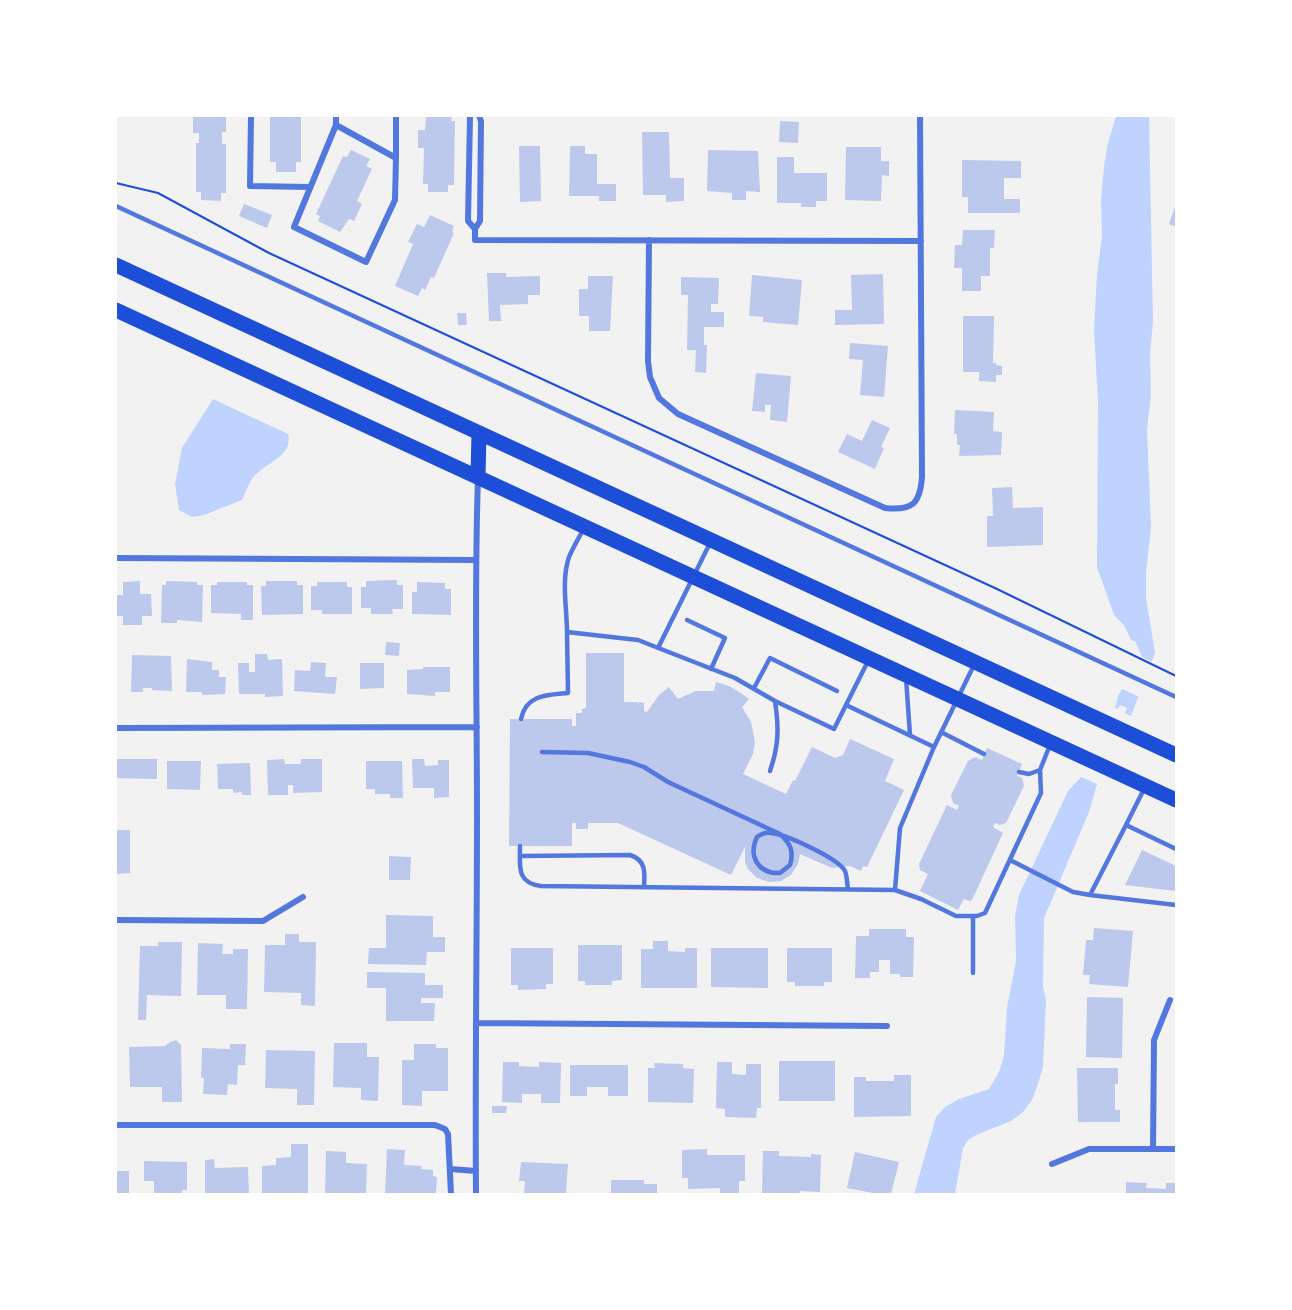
<!DOCTYPE html>
<style>
body{margin:0}
#map{position:relative;width:1292px;height:1310px;overflow:hidden;background:#f2f2f2;font-family:"Varela Round",sans-serif}
canvas{display:block}
.frame{position:absolute;inset:0;border:117px solid #fff;pointer-events:none}
</style>
<div id="map">
<canvas width="1292" height="1310"></canvas>
<div class="frame"></div>
</div>
<script>
const context = document.querySelector('canvas').getContext('2d');
context.lineJoin = 'round';
function paint(path, color) {
  context.fillStyle = color;
  context.fill(path, 'evenodd');
}
function strokePath(path, color, width, dash) {
  context.strokeStyle = color;
  context.lineWidth = width;
  context.lineCap = dash ? 'butt' : 'round';
  context.setLineDash(dash || []);
  context.stroke(path);
}
paint(new Path2D(`
 M1116 116H1149L1153 323 1150 352 1151 396 1147 429 1151 527 1146 573V598L1155 653 1131 716 1125 713 1127 708 1120 705 1118 709 1115 708 1119 694 1142 657 1135 641 1131 640 1124 625 1114 615 1097 567 1098 402 1094 331 1097 274 1102 236 1101 200 1104 167 1107 147Z
 M213 399 288 434C294 457 263 463 252 479 248 485 245 493 242 500L204 515 192 517 179 510 175 484 182 448Z
 M1081 777 1097 784 1089 812 1044 918 1043 987 1046 1000 1043 1067 1037 1087 1032 1100 1023 1112 1011 1121 976 1135 968 1140 963 1148 955 1194H914L936 1117 945 1107 959 1099 989 1089 999 1072 1004 1056 1007 1008 1016 961 1015 916 1019 895 1068 791Z`), '#bfd3fe');
paint(new Path2D(`
 M1138 655 1155 663 1142 698 1120 688Z`), '#f2f2f2');
paint(new Path2D(`
 M193 116H226V132H222V144H226V193H221V201L201 200V192H196V143H199V133H193Z
 M270 116H301V162H296V172H276V162H270Z
 M426 116H452L451 121H455L454 185H448V192H428V184H423L424 148H418V130H425Z
 M780 121 799 122 798 143 779 142Z
 M642 132H669L670 178H684V201L666 202V195H643Z
 M519 146H540L541 201 520 202Z
 M570 146H585V154H597V184H616V201H599V196H569Z
 M846 147H881V161H889V176L882 175 881 201 845 200Z
 M351 150 370 159 366 166 372 169 357 201 362 204 354 221 349 219 340 232 318 221 320 216 316 214 343 156 347 157Z
 M708 150 758 151 760 192 746 191V200H732V193L707 191Z
 M777 157H794V173H827V201H816V207H801V203H777Z
 M962 160 1021 161V178H1004V199H1020V213H968V197H962Z
 M244 204 272 215 267 228 239 216Z
 M1176 204V227L1169 224Z
 M430 215 454 226 452 232 454 233 434 278 431 277 425 290 422 288 418 296 395 286 413 244 408 242 417 224 424 227Z
 M963 230H995L994 248H990V276H981V291H962V268H954L955 245H962Z
 M487 273H506V277L540 276V295H528V304L500 305 501 321H489Z
 M883 274 884 324 835 325V310H852L851 275Z
 M752 275 802 280 798 325 763 322V317L749 316Z
 M588 276H613L610 331H589V316H579V289H588Z
 M681 277 719 278 718 304H711V312H724V327H704V345H707L706 373 695 372 696 350H687L688 295H681Z
 M457 313H466L467 325H458Z
 M963 316H994L993 363H996V365L1002 366V375H996V382L979 381V372H963Z
 M850 343 888 346 884 397 860 395 863 360 849 359Z
 M756 373 791 376 787 422 770 420 771 405H765V412L752 411Z
 M955 410 994 412 993 431 1002 432 1001 455 959 456 960 445H957V434H954Z
 M872 420 890 428 881 447 884 448 875 469 838 452 847 434 862 441Z
 M1012 487 1013 508 1043 507V545L987 547V516H993L992 488Z
 M397 580V585H403V609H392L393 614H371V608H361V587H366V581Z
 M140 581V594H151L152 616H142V625H123V616H116V595H123V582Z
 M166 581 197 582V585H203L202 622 177 620V623H161L162 585H166Z
 M266 581H297V585H303V614L262 615 261 586H266Z
 M217 582H247V585H253V620H241V614L211 613V585H217Z
 M317 582H347V587H352V614H322V610H311V586H317Z
 M417 582 445 583V589H451V615L412 614V592H417Z
 M386 642 400 643 399 656 385 655Z
 M586 653H624V702H637L639 704V702L644 703V711L647 712 659 695 669 687 678 699 696 691H714L716 682 729 686 741 693 749 699 742 707 751 722 755 742 753 754 743 774 786 794 793 780 795 781 812 747 835 758 843 755 850 739 894 759 885 781 904 790 867 867 863 866 861 871 850 866 832 868 800 854 798 864 791 875 781 881 769 882 757 878 748 869 745 862V847L731 875 618 823H588V829H576V823H572V846H509L510 719H572V726H576V713H582V709L586 708Z
 M255 654H267L268 660 282 659 283 696 265 697V694H239L238 663H249V672H255Z
 M132 655 171 656 172 691 152 690V688H143V692H131Z
 M187 659 212 662V670H219V677H226L225 694 202 695V692H186Z
 M311 662 326 663 325 677H337L335 694 294 691 295 670 310 671Z
 M360 663H384V688L360 689Z
 M423 667H450V692H435V696L407 694V670L423 669Z
 M987 748 1022 764 1017 776 1022 778 1024 786 1006 823 1000 825 995 823 993 827 1003 833 972 900 969 901 964 899 958 910 920 891 928 874 920 870 919 864 947 805 957 810 959 806 953 803 951 795 968 761 975 757 982 760Z
 M116 759H157V779L116 778Z
 M284 759 285 764H301V759H322V792L293 793V785H288V795H268L267 760Z
 M412 759H424L425 766 438 765V760H449V797L434 798V788H413Z
 M167 761H201L200 790 167 789Z
 M366 761H402L403 798H390V794H375V789H366Z
 M250 763 251 795H242V792L233 793V789H218L217 764Z
 M116 830H130V873L116 874Z
 M1142 850 1176 866V891L1125 885Z
 M389 856 411 857 410 880H389Z
 M386 915 433 916V937H445V952H427L426 965 368 964 369 948H386Z
 M1094 928 1133 931 1128 987 1089 984 1090 975H1083L1086 940H1093Z
 M869 929H906V937H914L913 977H900V974H890V960H879V972H870V978H855L856 936H869Z
 M285 934H299V942H316L315 1006 301 1005V993L264 992 265 945H285Z
 M653 941H668V951L685 952V948H697V988H641V949H653Z
 M158 942H182L181 996 147 995 146 1020H138L140 946H158Z
 M198 943 223 944 222 954H233V949H248L247 1009H226V995H197Z
 M578 945H622V980L612 981V985H585V981H578Z
 M511 948H553V984H546V989L518 990V985H511Z
 M711 948H768V988L711 987Z
 M787 948H832V982H824V986H795V982H787Z
 M367 972 425 973V985H443V998H421V1003H435L434 1021H386V988H367Z
 M1087 997 1123 998 1122 1058 1086 1057Z
 M176 1040 181 1045 182 1102H162V1087H130L129 1047 165 1046 170 1042Z
 M334 1043H367V1057H379L378 1101 361 1100V1088L333 1087Z
 M230 1044H246L245 1065H238L237 1085 228 1084 227 1095 203 1094 204 1078H201L202 1048 230 1049Z
 M414 1044H436V1048H448V1091H422V1106L402 1105V1060H414Z
 M266 1050 315 1051 314 1105H297V1089L265 1088Z
 M779 1061H835V1101H779Z
 M503 1062H519V1066L539 1067V1062L561 1063 560 1103H541V1094H522V1103L502 1102Z
 M717 1062H732V1074L746 1075V1064H761V1108H757L756 1118 725 1117V1109L716 1108Z
 M654 1063 683 1064V1068L694 1069 693 1103 648 1102V1068H655Z
 M570 1065H628V1096H608V1087H587V1096H570Z
 M1077 1068H1118V1084H1115V1110H1120V1122H1078Z
 M894 1075H911V1116L854 1117V1077H866V1081H894Z
 M492 1106H507L506 1113H492Z
 M291 1144H308V1194H262V1166L276 1165V1158L291 1157Z
 M387 1149 405 1150 404 1165 422 1166 421 1169 433 1170V1176L437 1177 436 1194H385Z
 M707 1149V1155H745V1181H739V1194H720V1188L688 1189V1178H682V1150Z
 M326 1151 346 1152V1163L367 1164 366 1194H325Z
 M763 1151H779V1156L811 1157V1154L821 1155 820 1192 800 1191 799 1194H762Z
 M855 1152 899 1162 891 1194H878L847 1188Z
 M214 1159 215 1168 248 1167 249 1194H205V1160Z
 M144 1161 187 1162V1190H182V1194H154V1181H144Z
 M521 1162 568 1164 566 1194H524L525 1181H519Z
 M116 1171H129V1194H116Z
 M611 1180H644V1184H657V1194H611Z
 M1126 1182 1147 1183 1146 1188 1166 1189V1183H1176V1194H1126Z`), '#bdc9ec');
strokePath(new Path2D(`
 M116 183 158 193 269 253 997 589 1176 676`), '#1d4ed8', 2);
strokePath(new Path2D(`
 M116 206 1176 697
 M687 620 725 638 711 669
 M567 632C567 608 561 581 569 557 573 547 579 538 584 528
 M658 648 710 543
 M906 678 910 735
 M754 688 770 658 837 691
 M846 705 934 747
 M521 719C526 694 548 695 568 693L567 632 638 640 735 678 775 701 834 729 868 661
 M941 732 984 754
 M542 752 588 753 630 762 644 767 668 782 780 834C791 844 794 852 790 865L780 873C758 874 748 856 757 837 762 834 765 832 771 833 785 834 838 858 845 871 847 876 847 883 848 889
 M770 771C779 745 779 728 775 701
 M1019 772 1029 774 1040 770
 M1126 825 1145 787
 M520 846C520 866 516 883 541 886L895 890 900 828 934 747 974 665
 M1176 849 1126 825 1090 895 1176 905
 M520 856 630 855C646 860 645 872 644 887
 M1010 860 1073 892 1090 895
 M895 890 921 899 956 916H977L985 913 1041 793 1040 770 1050 745
 M973 973V916`), '#5277de', 4.5);
strokePath(new Path2D(`
 M251 116 250 186 310 187
 M396 116V158
 M470 116 468 221 475 229
 M479 116 481 121 480 221 475 229V240L921 241
 M336 125 396 158 395 200 366 262 294 227 336 125V116
 M649 240 648 361 650 377 659 398 678 414 885 508C912 511 920 504 922 477L920 116
 M116 558 476 560
 M116 728 477 727
 M116 920 263 921 303 897
 M476 1023 887 1026
 M116 1125H435L445 1129 448 1134 451 1194
 M1153 1149 1154 1040 1170 1000
 M1052 1164 1089 1149H1176
 M450 1169 476 1171
 M476 1194C475 1068 477 941 477 814 477 702 474 590 478 478`), '#5277de', 6);
strokePath(new Path2D(`
 M116 265 1176 755
 M116 310 1176 800
 M478 477 479 433`), '#1d4ed8', 15);
</script>
